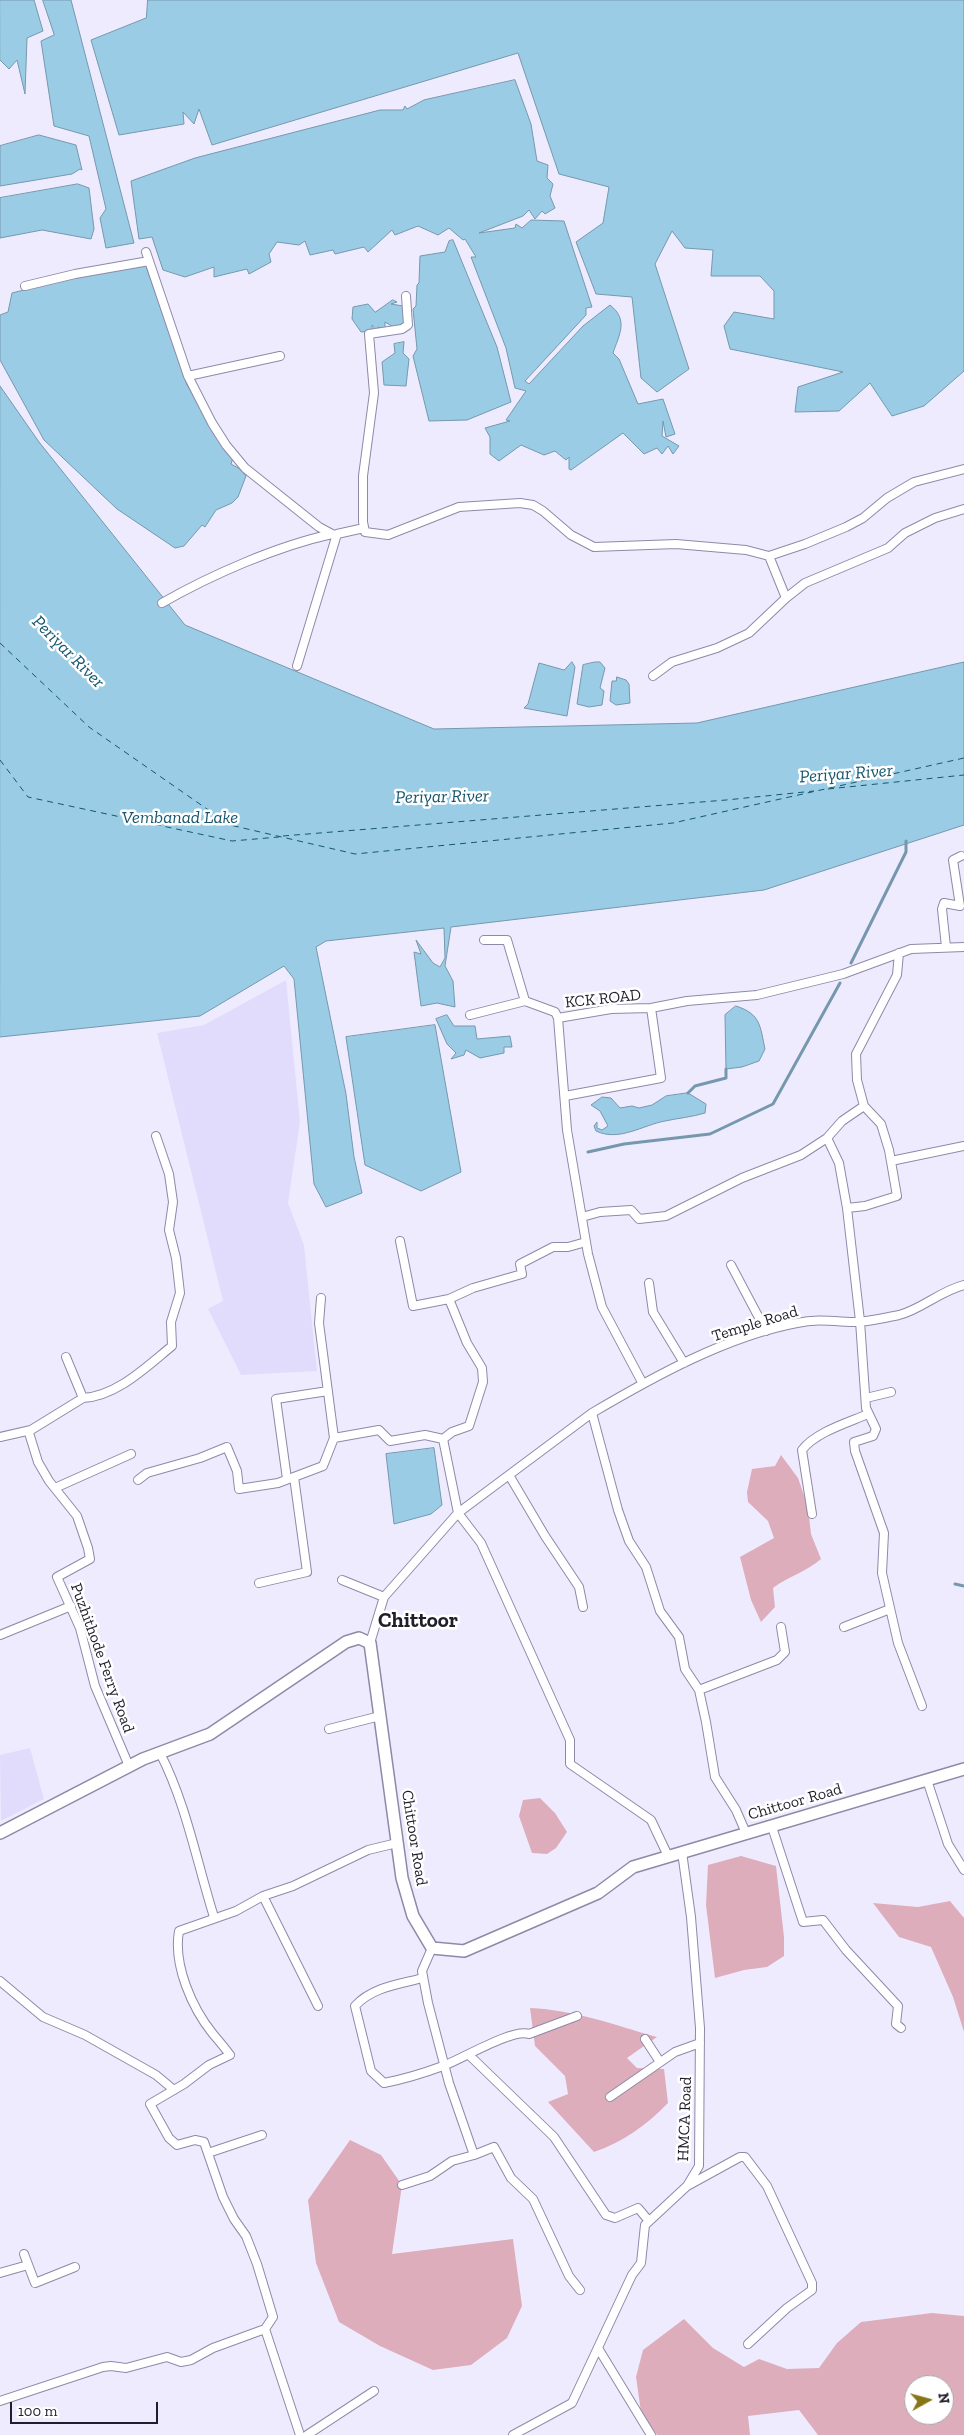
<!DOCTYPE html>
<style>
body{margin:0}
#map{position:relative;width:964px;height:2435px;overflow:hidden;background:#efebff;font-family:"Zilla Slab",serif}
canvas{display:block}
.north{position:absolute;left:904px;top:2375px;width:50px;height:50px;box-sizing:border-box;background:#fff;border:1px solid #a6a5aa;border-radius:50%;rotate:83deg;font-size:14px;font-weight:700;line-height:20px;text-align:center;color:#201e2a}
.north::after{content:'';display:block;margin:auto;width:18px;height:22px;background:#887518;clip-path:polygon(50% 0,100% 100%,50% 72%,0 100%)}
.scale{position:absolute;left:10px;top:2402px;width:148px;height:22px;box-sizing:border-box;border:2px solid #201e2a;border-top:0;padding-left:6px;font-size:15px;line-height:18px;white-space:nowrap;color:#201e2a;-webkit-text-stroke:4px #fff;paint-order:stroke}
</style>
<div id="map">
<canvas width="964" height="2435"></canvas>
<div class="north">N</div>
<div class="scale">100 m</div>
</div>
<script>
const context = document.querySelector('canvas').getContext('2d');
context.lineJoin = 'round';
function paint(path, color) {
  context.fillStyle = color;
  context.fill(path, 'evenodd');
}
function strokePath(path, color, width, dash) {
  context.strokeStyle = color;
  context.lineWidth = width;
  context.lineCap = dash ? 'butt' : 'round';
  context.setLineDash(dash || []);
  context.stroke(path);
}
function label(font, color, halo, rows, align = 'center') {
  context.font = font + ' "Zilla Slab",serif';
  context.lineWidth = 5;
  context.setLineDash([]);
  context.textBaseline = 'middle';
  context.strokeStyle = halo;
  context.fillStyle = color;
  for (const [text, x, y, turn = 0] of rows) {
    context.save();
    context.translate(x, y);
    context.rotate((+turn || 0) * Math.PI / 180);
    context.textAlign = isNaN(turn) ? turn : align;
    if (halo) context.strokeText(text, 0, 0);
    context.fillText(text, 0, 0);
    context.restore();
  }
}
paint(new Path2D(`
 M286 980 300 1122 288 1203 304 1245 317 1371 241 1375 208 1309 223 1301 157 1033 204 1025Z
 M30 1748 44 1799 1 1821 0 1755Z`), '#e2dcfc');
paint(new Path2D(`
 M781 1455 798 1478 808 1507 811 1534 821 1559C806 1572 789 1576 773 1588L775 1607 761 1622 751 1600 740 1557 774 1538 768 1521 748 1502 747 1492 752 1469 775 1466Z
 M540 1798 555 1813 567 1832 556 1848 547 1854 532 1853 519 1816 523 1800Z
 M741 1856 776 1866 784 1937V1956L767 1967 744 1970 715 1978 706 1905 708 1865Z
 M950 1901 964 1918V2032L953 1997 931 1947 899 1937 873 1903 918 1907Z
 M530 2008C575 2010 614 2025 657 2037L627 2058 637 2068 664 2069 668 2103C647 2125 623 2142 594 2152L548 2102 568 2094 565 2076 535 2046Z
 M350 2140 381 2155 402 2185 392 2254 513 2239 522 2306 507 2338 471 2365 433 2370 380 2346 339 2322 316 2263 308 2200Z
 M932 2313 964 2316V2435H818L799 2410 748 2416 750 2435H657L641 2412 636 2377 643 2350 684 2319 713 2348 744 2367 759 2359 787 2369 819 2368 837 2343 861 2322ZM914 2385H944V2415H914Z`), '#deadbb');
const water = new Path2D(`
 M0 0H34L43 31 27 38 25 94 17 60 9 69 0 60Z
 M43 0H71L134 243 106 248 100 218 106 209 89 136 54 126 41 41 54 35Z
 M148 0H964V371L924 406 892 416 870 383 839 411 795 412 798 387 843 372 730 349 724 326 734 312 774 319V291L760 276H711L713 250 685 248 672 231 655 264 689 369 657 392 641 378 632 297 596 294 576 242 603 223 609 187 559 174 518 53 212 145 199 109 194 124 183 112 184 124 119 135 91 40 146 18Z
 M515 80 531 124 537 161 548 165 547 178 553 184 550 196 555 208 545 214 542 211 535 219 529 210 523 216 479 233 515 228 516 224 522 228 531 220 564 221 592 307 586 308V315L525 381 529 384 583 326 610 305C629 320 619 335 613 353L619 359 638 404 663 399 675 434 666 437 663 421 662 436 679 446 673 454 668 446 662 454 657 448 644 454 623 433 571 470 569 469V457L566 460 555 451 544 455 521 445 499 461 490 454V437L485 428 510 421 506 420 526 391 515 388 506 348 471 257H476L465 239 463 240 449 228 438 235 418 226 395 235 392 230 368 252 364 247 335 254 333 250 310 255 305 241 299 245 277 242 269 254 271 262 249 274 247 269 214 277V267L185 277 163 270 152 237 139 239 131 181 195 158 380 110H403L405 106 407 109 424 100Z
 M39 135 76 145 82 170 80 169 72 174 0 186V146Z
 M78 184 89 188 94 229 91 239 42 230 0 238V198Z
 M453 240 497 347 511 402 467 420 429 421 413 356 417 349 413 309 416 306 417 285 419 283 420 256 445 252 449 241Z
 M146 266 187 385 226 451 233 458 231 464 240 469 246 476 238 497 232 503 216 510 205 527 202 525 184 546 175 548 117 509 44 440 0 360V315L8 312 12 293 75 277Z
 M393 300 397 302 391 304 403 306 406 322 395 328 385 322V329L378 327 376 330 372 325V331L361 332 352 319 353 307 368 304 375 312Z
 M404 342 403 353 409 359 406 386 384 385 382 362 395 353 394 344Z
 M0 386 39 442 185 625 434 729 697 723 964 662V825L764 890 451 927 445 966 453 981 455 1007 437 1003 421 1006 414 952 421 954 416 940 433 963 440 967 445 958 444 928 326 941 316 947 346 1094 354 1157 362 1193 326 1207 314 1184 294 979 284 966 200 1016 0 1037Z
 M572 662 575 667 567 716 524 708 528 704 539 663 564 670Z
 M595 662H600L605 668 600 688 604 691 602 705 589 707 577 704 583 665Z
 M617 677 626 680 629 684 630 703 616 705 610 701 612 681H616Z
 M736 1006C761 1014 760 1026 765 1049L759 1061 742 1067 726 1069 725 1015Z
 M447 1015 454 1026H475L477 1039 510 1036 512 1047H504V1053L480 1058 466 1050 464 1055 451 1059 456 1053 447 1044 436 1019Z
 M435 1025 461 1172 421 1191 365 1165 346 1037Z
 M688 1093 706 1104 705 1113C692 1117 679 1118 665 1121 643 1125 619 1142 596 1131L594 1126 597 1122V1128L602 1130 608 1126 600 1111 591 1105 602 1097 611 1098 620 1108 632 1106 639 1108 652 1105 666 1096Z
 M434 1448 442 1505 431 1514 394 1524 386 1454Z`);
paint(water, '#9acce5');
strokePath(water, '#7598ad', 1);
strokePath(new Path2D(`
 M851 963 906 852V841
 M688 1093 695 1086 726 1078V1069
 M588 1152 624 1144 710 1134 773 1104 840 983
 M955 1584 964 1586`), '#7598ad', 3);
strokePath(new Path2D(`
 M0 643 89 727 230 825 355 854 673 823 964 758
 M0 760 28 797 232 841 279 837
 M828 789 964 775
 M283 836 726 800 814 791`), '#16566f', 1, [6, 5]);
const street = new Path2D(`
 M146 252 188 376 212 423 226 445 245 468 319 527 332 534
 M25 286 75 274 149 261
 M406 296 408 325 402 329 369 334 374 393 363 476V522L365 532 388 535 459 507 520 503 533 505 543 511 571 535 594 547 676 544 746 550 769 556 805 544 846 527 863 518 887 498 914 482 964 469
 M188 376 280 356
 M769 556 786 598
 M162 603C211 575 277 546 332 534
 M297 666 337 534 364 528
 M653 676 672 662 717 648 749 633 786 598 805 583 888 548 905 533 935 518 964 509
 M484 940H507L525 1001 555 1012 558 1018
 M946 947 942 909 944 903 960 906 953 860 961 856
 M470 1015 525 1001
 M565 1096 661 1078 651 1008
 M827 1138 839 1163 847 1208 865 1206 897 1196 889 1150 881 1124 864 1106
 M891 1161 964 1146
 M847 1208 860 1321 866 1408 876 1429 873 1436 854 1442 855 1451 884 1533 882 1573 898 1643 922 1706
 M582 1217 600 1212 631 1210 639 1219 666 1216 742 1178 801 1155 827 1138 842 1121 864 1106 857 1080 856 1054 897 975 899 953
 M400 1241 413 1306 449 1299 473 1288 522 1274 520 1264 553 1247H568L586 1242
 M731 1265 766 1331
 M649 1283 653 1312 684 1363
 M321 1298 319 1323 334 1438 379 1430 390 1441 425 1435 443 1439 458 1513 481 1543 570 1740V1764L651 1820 668 1856
 M66 1357 83 1398 31 1430 29 1433 38 1462 49 1481 77 1516 88 1548 90 1559 57 1577 80 1628 95 1686 129 1766
 M643 1384 602 1307 588 1254 567 1130 558 1018 611 1009 651 1008 687 1001 757 995 843 974 911 949 964 947
 M83 1398C117 1396 146 1367 172 1346L171 1322 180 1293 176 1258 169 1230 173 1202 169 1174 156 1136
 M866 1398 891 1392
 M592 1413C653 1377 727 1336 797 1323 815 1319 831 1321 850 1322 865 1323 883 1318 899 1315 922 1309 940 1291 964 1285
 M0 1437 31 1430
 M443 1439 452 1432 469 1426 483 1382 482 1368 467 1343 449 1299
 M509 1475 545 1536 579 1587 583 1607
 M287 1479 276 1399 328 1391
 M138 1480 147 1473 200 1458 227 1447 237 1471 239 1489 278 1483 323 1466 334 1438
 M55 1488 131 1454
 M812 1514 802 1450C816 1432 847 1423 868 1414
 M342 1580 384 1597
 M259 1583 307 1572 294 1477
 M844 1627 890 1609
 M0 1635 71 1606
 M370 1643 384 1597 458 1513 592 1413 618 1510 629 1541 646 1567 660 1611 679 1637 685 1669 699 1690 706 1722 715 1777 736 1810 746 1833
 M699 1690 777 1660 785 1652 781 1627
 M329 1729 380 1716
 M160 1753C186 1803 197 1863 214 1917
 M927 1780 948 1844 964 1870
 M772 1827 803 1922 823 1920 846 1950 898 2006 896 2024 901 2028
 M263 1896 318 2006
 M432 1948 422 1971 428 2003 449 2083 474 2155 494 2147 511 2178 533 2199 569 2276 580 2290
 M423 1978C400 1984 372 1987 355 2006L371 2071 384 2083C405 2079 424 2073 443 2066 462 2059 513 2028 529 2034L577 2016
 M0 1981 43 2017 85 2035 156 2075 174 2090
 M645 2039 660 2062
 M469 2055 554 2137 606 2215 615 2218 638 2208 649 2221
 M610 2097 675 2052 700 2043
 M208 2153 262 2135
 M402 2185 430 2176 452 2161 474 2155
 M689 2185 740 2157H745L767 2186 812 2283V2290L787 2308 748 2344
 M0 2273 28 2265 24 2254 35 2283 75 2267
 M598 2348 651 2435
 M0 2401 103 2367 111 2366 126 2368 167 2357 181 2362 191 2360 213 2348 265 2329
 M300 2435 265 2329 273 2317 257 2264 246 2236 234 2219 223 2197 204 2142 195 2140 177 2145 169 2138 150 2104 184 2084 209 2065 230 2055C225 2048 219 2041 213 2034 192 2008 173 1965 179 1931L236 1911 263 1896 293 1886 368 1850 397 1843
 M307 2435 374 2391
 M513 2435 572 2403 632 2275 641 2263 645 2225 687 2186 699 2166 700 2028 691 1917 682 1852`);
const secondary = new Path2D(`
 M0 1833 143 1759 210 1734 346 1642 359 1638 370 1643 402 1878 413 1916 432 1948 464 1951 598 1893 633 1867 964 1769`);
strokePath(street, '#8f89a7', 10);
strokePath(secondary, '#8f89a7', 14);
strokePath(street, '#fff', 8);
strokePath(secondary, '#fff', 11);
label('16px', '#201e2a', '#fff', [
 ["KCK ROAD",603,999,-6],
 ["Temple Road",755,1324,-17],
 ["Puzhithode Ferry Road",102,1658,70],
 ["Chittoor Road",795,1802,-16],
 ["Chittoor Road",414,1838,81],
 ["HMCA Road",685,2119,-88]
]);
label('italic 18px', '#16566f', '#fff', [
 ["Periyar River",68,652,45],
 ["Periyar River",846,774,-4],
 ["Periyar River",442,797,-1],
 ["Vembanad Lake",180,818]
]);
label('bold 21px', '#201e2a', '#fff', [
 ["Chittoor",418,1621]
]);
</script>
